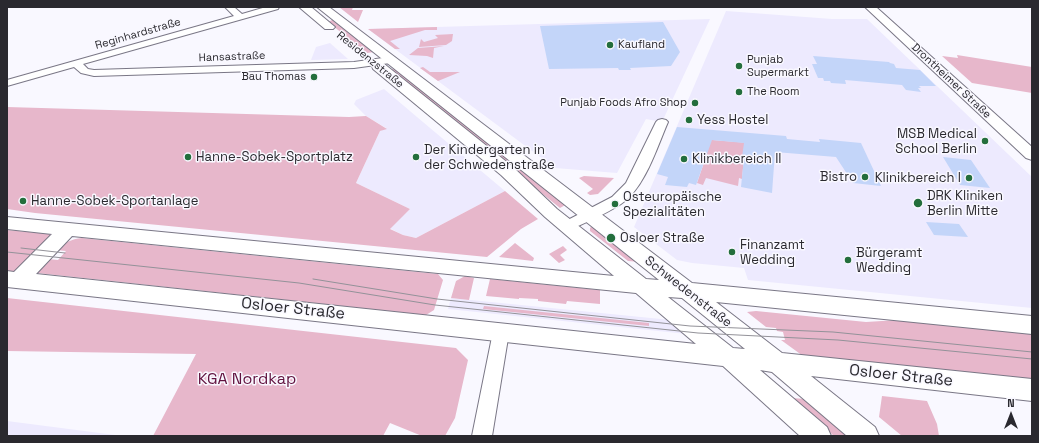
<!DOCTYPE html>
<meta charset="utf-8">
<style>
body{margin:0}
#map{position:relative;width:1039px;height:443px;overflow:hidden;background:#f9f8ff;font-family:"Space Grotesk",sans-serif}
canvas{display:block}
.frame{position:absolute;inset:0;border:8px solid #2a292f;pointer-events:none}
.north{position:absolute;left:991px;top:395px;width:40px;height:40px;-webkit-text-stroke:3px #f9f8ff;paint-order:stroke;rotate:0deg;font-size:11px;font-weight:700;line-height:16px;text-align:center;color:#2a292f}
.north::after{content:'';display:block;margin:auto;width:14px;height:18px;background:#2a292f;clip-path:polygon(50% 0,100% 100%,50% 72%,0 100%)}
</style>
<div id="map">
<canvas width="1039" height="443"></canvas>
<div class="frame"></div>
<div class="north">N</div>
</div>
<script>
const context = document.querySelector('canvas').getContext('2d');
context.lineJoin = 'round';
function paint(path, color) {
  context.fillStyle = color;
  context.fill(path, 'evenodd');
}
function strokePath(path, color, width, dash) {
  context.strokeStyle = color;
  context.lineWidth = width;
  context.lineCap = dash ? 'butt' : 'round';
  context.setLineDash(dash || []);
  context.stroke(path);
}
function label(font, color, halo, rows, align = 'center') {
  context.font = font + ' "Space Grotesk",sans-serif';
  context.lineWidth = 3;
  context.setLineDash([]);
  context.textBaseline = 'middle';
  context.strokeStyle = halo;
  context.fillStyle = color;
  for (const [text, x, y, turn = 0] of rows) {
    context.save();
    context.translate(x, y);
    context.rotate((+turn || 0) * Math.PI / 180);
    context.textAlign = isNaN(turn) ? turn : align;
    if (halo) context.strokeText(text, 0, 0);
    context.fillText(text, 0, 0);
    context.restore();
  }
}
paint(new Path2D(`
 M726 11 832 19H867L1032 177V308L748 280 744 268 692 263 677 260 634 227Z
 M710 19 662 122 646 119 617 173 555 168 368 29Z
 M330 43 348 59 311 60 316 47Z
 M384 89 417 117 505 191 416 238 403 235 389 228 410 209 356 183 380 131 386 128 366 116 354 104 356 100Z
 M451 298 671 320 687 334 448 309Z
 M7 421 123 436H7Z`), '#edeafe');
paint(new Path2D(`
 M339 7H353L352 10H363L358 22Z
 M332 20H333L374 52 367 53 328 22Z
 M437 27V30H425L390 41 400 49H395L368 29Z
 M453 34 452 41 446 45 419 47 421 39 424 42 438 38 435 35Z
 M444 46 434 48 433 58 427 56 409 55 418 48Z
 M957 55 1032 67V93L972 83 942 56 958 58Z
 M423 67 430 72H460L438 81 420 68Z
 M395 69 567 204 560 208 388 70Z
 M7 107 349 117 366 116 387 129 380 131 356 183 410 209 390 229 403 235 416 238 505 191 538 219 521 229 487 257 35 213 7 209Z
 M700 139 749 143 742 157H744L742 179 739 178 738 186 706 178 703 185 697 183 706 157 689 152Z
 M584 176 614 178 598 194 590 195 587 193 593 189 579 178Z
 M592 226 641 262 628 261 590 231V228Z
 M7 230 50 234 52 235 16 271H7Z
 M82 238 438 274 443 280 434 310 426 315 37 273 47 259 58 260 66 251 56 250C64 243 71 239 82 238Z
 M515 243 534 258 533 261 499 257Z
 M563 246 567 250 560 255 565 260 559 263 549 254Z
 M465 276 474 278 469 300 451 298 456 281Z
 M490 279 600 290V304L567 301 566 304 538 301V299L519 298V299L486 296Z
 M7 298 456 348 468 360 455 418 445 436H422L390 423 383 436 354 435V436H153L196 354 7 351Z
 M484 306 649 323V326L483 309Z
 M756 311 866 322 898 320 1032 333V381L803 356 781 340H785L783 332 777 331 776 328 766 327 747 312Z
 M882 396 927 401 937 424 939 436H902L879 417Z
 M791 398 806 399 849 436H834Z`), '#e7b7cb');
paint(new Path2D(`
 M663 22 680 52 671 66 630 68 631 70H619L618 68 549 69 540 26Z
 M813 56 889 62 890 63 894 64 896 68 920 70 936 86H919L921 88H918L921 92 906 90 902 85 845 80 846 84 831 83 830 81H824L823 78H818L812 64H817Z
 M677 127 786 136 787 139 820 142 819 139 861 143 881 186 853 183 836 157 775 152 772 193 741 187 744 157H742L744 143 712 140 696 185 689 183 687 187 665 185 668 177 657 174Z
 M943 157 971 160 990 188 960 185Z
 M926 222 959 224 968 237 934 235Z`), '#c3d5f9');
const minor = new Path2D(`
 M225 7H234L242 14 266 7H279L278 9 83 64 88 69 94 70 354 62 390 57 395 60 390 63 354 68 94 76 81 73 74 67 7 86V80L234 16Z
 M662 119 666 120 668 122C657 147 645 188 621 204 606 214 588 221 572 229L567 231 562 229 560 226 562 223 612 197 626 183 656 122 658 120Z
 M501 325 507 327 509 332 492 436H472L493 332 495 327Z`);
const major = new Path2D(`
 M299 7H311L335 27 333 29H325Z
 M317 7H329L692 283 1032 316V334L716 302 782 353 1032 379V401L811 376 875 427 879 436H847L772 372 760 370 827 427 831 436H800L723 366 7 287V271L14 272 52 234 7 229V217L614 276 545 217 501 175 373 69 372 66 373 63H383L513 167 557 209 646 279 659 280ZM72 236 636 293 696 344 36 274ZM668 297 682 298 745 349 733 348Z
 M865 7H876L1032 147V160L1026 158Z`);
strokePath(minor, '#7a7786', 2);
strokePath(major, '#7a7786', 2);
paint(minor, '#fff');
paint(major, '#fff');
strokePath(new Path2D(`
 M21 248 65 253
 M7 252 299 283 435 305 698 333 838 340 1032 359
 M313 279 437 299 690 326 833 332 1032 352`), '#939299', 1);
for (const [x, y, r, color] of [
 [610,45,4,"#236e3c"],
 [739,66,4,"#236e3c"],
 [314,77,4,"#236e3c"],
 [739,92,4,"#236e3c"],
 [695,103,4,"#236e3c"],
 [689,120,4,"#236e3c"],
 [985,141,4,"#236e3c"],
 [188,157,4,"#236e3c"],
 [416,157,4,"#236e3c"],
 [684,159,4,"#236e3c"],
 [865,177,4,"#236e3c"],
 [969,178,4,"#236e3c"],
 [23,201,4,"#236e3c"],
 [918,203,5,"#236e3c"],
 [615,204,4,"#236e3c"],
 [611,238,5,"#236e3c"],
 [732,252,4,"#236e3c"],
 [848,260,4,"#236e3c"]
]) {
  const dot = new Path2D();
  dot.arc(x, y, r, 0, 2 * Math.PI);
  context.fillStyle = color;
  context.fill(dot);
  strokePath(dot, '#f9f8ff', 1.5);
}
label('11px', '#2a292f', '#f9f8ff', [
 ["Reginhardstraße",138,34,-16],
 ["Hansastraße",232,57,-2],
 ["Residenzstraße",370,60,39],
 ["Drontheimer Straße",951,81,43]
]);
label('11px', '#2a292f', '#f9f8ff', [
 ["Kaufland",618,45],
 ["Punjab",747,60],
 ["Supermarkt",747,73],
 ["Bau Thomas",306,77,"right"],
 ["The Room",747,92],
 ["Punjab Foods Afro Shop",687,103,"right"]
], 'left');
label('13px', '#2a292f', '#f9f8ff', [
 ["Yess Hostel",697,120],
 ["MSB Medical",977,134,"right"],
 ["School Berlin",977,149,"right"],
 ["Der Kindergarten in",424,150],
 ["der Schwedenstraße",424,165],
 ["Hanne-Sobek-Sportplatz",196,157],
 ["Klinikbereich II",692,159],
 ["Bistro",857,177,"right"],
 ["Klinikbereich I",961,178,"right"],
 ["DRK Kliniken",927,196],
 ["Berlin Mitte",927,211],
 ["Osteuropäische",623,197],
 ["Spezialitäten",623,212],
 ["Hanne-Sobek-Sportanlage",31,201],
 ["Osloer Straße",620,238],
 ["Finanzamt",740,245],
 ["Wedding",740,260],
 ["Bürgeramt",856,253],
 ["Wedding",856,268]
], 'left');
label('13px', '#2a292f', '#f9f8ff', [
 ["Schwedenstraße",688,292,38]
]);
label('16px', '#2a292f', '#f9f8ff', [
 ["Osloer Straße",293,309,6],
 ["Osloer Straße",901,376,6]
]);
label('16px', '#61123f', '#f9f8ff', [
 ["KGA Nordkap",247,380]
]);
</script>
